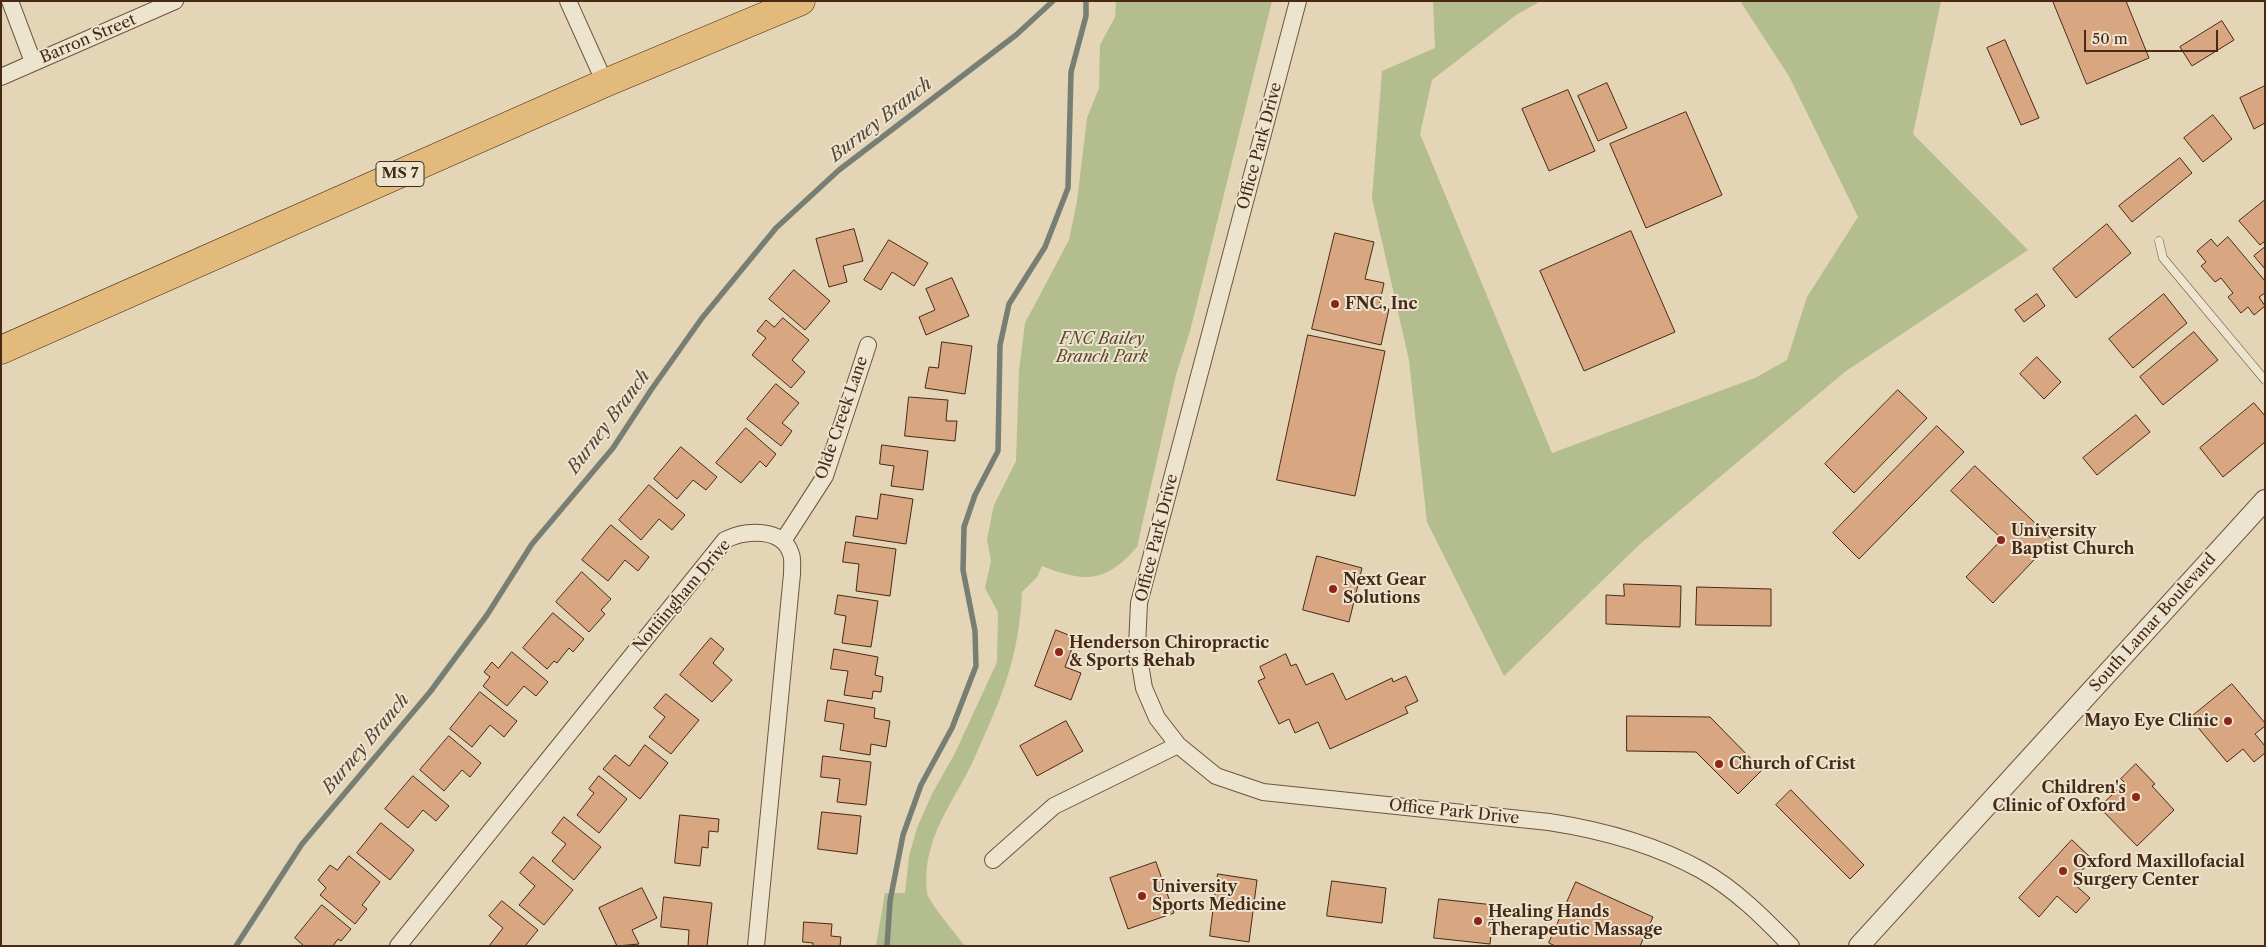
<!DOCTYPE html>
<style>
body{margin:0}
#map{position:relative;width:2266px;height:947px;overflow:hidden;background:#e3d5b6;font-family:"Libre Caslon Text",serif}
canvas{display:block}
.frame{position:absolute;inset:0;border:2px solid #482915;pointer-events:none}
.scale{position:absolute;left:2084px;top:30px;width:134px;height:22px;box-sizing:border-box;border:2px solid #482915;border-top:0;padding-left:6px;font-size:15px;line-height:18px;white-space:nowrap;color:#482915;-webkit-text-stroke:4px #ede4d0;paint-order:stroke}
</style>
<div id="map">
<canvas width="2266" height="947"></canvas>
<div class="frame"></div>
<div class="scale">50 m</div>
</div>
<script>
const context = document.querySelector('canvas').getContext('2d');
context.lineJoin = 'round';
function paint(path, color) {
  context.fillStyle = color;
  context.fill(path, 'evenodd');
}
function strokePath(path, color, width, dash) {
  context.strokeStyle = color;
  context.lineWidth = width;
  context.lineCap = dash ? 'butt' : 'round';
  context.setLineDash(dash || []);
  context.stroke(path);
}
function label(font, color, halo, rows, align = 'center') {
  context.font = font + ' "Libre Caslon Text",serif';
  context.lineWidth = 4;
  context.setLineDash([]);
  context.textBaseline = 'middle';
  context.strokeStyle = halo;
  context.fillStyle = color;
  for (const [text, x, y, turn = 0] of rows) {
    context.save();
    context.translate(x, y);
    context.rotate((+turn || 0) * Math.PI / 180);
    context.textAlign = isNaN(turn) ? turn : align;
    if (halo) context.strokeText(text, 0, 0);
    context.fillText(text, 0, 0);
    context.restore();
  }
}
paint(new Path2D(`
 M1116 1H1272L1190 331 1176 375 1137 547C1105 583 1086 583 1042 566L1037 577 1022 592C1019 659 1001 699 974 759 953 804 921 839 927 893 928 901 958 937 965 946H876L885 893H905L909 856 917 828 932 794 955 753 997 662 998 612 985 588 991 561 987 539 994 505 1016 461 1019 371 1025 323 1069 240 1077 201 1087 118 1099 88 1100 45 1115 17Z
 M1433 1H1541L1516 15 1432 80 1420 134 1552 453 1755 378 1787 360 1807 297 1858 217 1789 76 1740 1H1941L1913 134 2028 250 1846 371 1640 544 1504 676 1427 522 1409 360 1372 198 1382 71 1435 48Z`), '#b4bd8d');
strokePath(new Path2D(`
 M236 946 302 844 430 692 487 615 532 544 613 448 651 390 702 318 776 228 839 170 1016 35 1053 1
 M887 946 890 901 903 835 921 785 952 728 976 666 975 631 963 570 964 527 975 495 998 451 1000 345 1009 304 1045 247 1068 188 1071 72 1086 16V1`), '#777f74', 5.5);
const building = new Path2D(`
 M2053 1H2126L2149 58 2087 84Z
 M2222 21 2234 40 2192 66 2180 47Z
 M2005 40 2039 118 2021 125 1987 48Z
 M1607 83 1627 128 1598 141 1578 96Z
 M2265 86V123L2254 129 2240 98Z
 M1568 90 1595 151 1549 171 1522 109Z
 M1686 112 1722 195 1646 228 1610 144Z
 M2213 115 2232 139 2203 162 2184 138Z
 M2180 158 2192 173 2132 222 2119 206Z
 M2265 200V241L2260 245 2239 221Z
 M2107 224 2131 253 2076 298 2053 269Z
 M854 229 863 261 843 266 847 282 829 287 816 239Z
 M1631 231 1675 332 1584 371 1540 271Z
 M1335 233 1374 242 1365 279 1384 283 1379 306 1389 309 1381 345 1312 329Z
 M2228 237 2265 281V293L2259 297 2265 306 2254 315 2248 307 2241 313 2228 297 2233 293 2221 278 2215 282 2201 266 2206 262 2197 251 2211 239 2217 246Z
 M889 240 928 263 914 286 892 272 881 290 864 280Z
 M2265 247V269L2254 256Z
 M794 270 830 301 805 330 769 299Z
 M952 278 969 316 926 335 919 317 935 310 926 289Z
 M2037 294 2045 306 2024 322 2015 310Z
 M2164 294 2187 323 2133 368 2109 339Z
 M783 318 809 340 792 360 805 372 791 388 752 355 766 338 757 331 766 320 774 327Z
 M2194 332 2218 360 2163 405 2140 377Z
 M1308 335 1385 351 1355 496 1277 480Z
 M942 342 972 346 965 394 925 388 929 367 938 368Z
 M2037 357 2061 382 2044 399 2020 374Z
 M776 384 799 403 782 423 792 431 781 446 747 419Z
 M1898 390 1927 418 1854 493 1825 464Z
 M909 397 948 400 946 421H957L955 441 905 436Z
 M2254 403 2265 416V442L2223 477 2200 448Z
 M2136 415 2150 432 2097 475 2083 458Z
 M1937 426 1964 452 1859 559 1833 533Z
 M746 428 776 454 766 467 760 461 741 483 716 463Z
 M882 445 928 451 923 490 891 486 894 466 880 464Z
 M681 447 717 477 706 490 693 480 677 499 654 479Z
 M1975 466 2053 540 1993 603 1966 577 2002 539 1951 491Z
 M649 485 685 515 672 530 659 519 641 540 619 520Z
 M881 494 913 499 906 544 853 536 856 516 877 519Z
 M611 525 649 557 638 571 625 560 608 581 582 560Z
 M846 542 896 549 890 596 856 591 859 564 843 562Z
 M1317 556 1362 568 1349 622 1303 610Z
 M582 572 611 599 601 610 605 614 589 632 556 602Z
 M1624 584 1681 586 1680 627 1606 624V595L1624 596Z
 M1697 587 1771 589V626L1696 625Z
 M838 595 878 601 871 647 842 643 846 616 835 614Z
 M553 613 584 639 573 652 569 648 557 663 554 661 547 669 523 648Z
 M1056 630 1076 638 1065 667 1081 673 1071 700 1035 686Z
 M711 638 724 649 713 663 732 680 712 702 680 675Z
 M834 649 878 657 875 675 883 677 881 692 873 691 872 699 844 695 848 671 831 669Z
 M512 652 548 682 536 696 524 686 507 706 483 686 490 677 484 672 492 662 498 668Z
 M1286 654 1291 666 1296 664 1306 685 1333 673 1346 700 1392 678 1393 682 1406 676 1418 701 1405 707 1408 713 1330 749 1318 722 1295 733 1289 719 1279 724 1258 681 1265 678 1260 667Z
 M2232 684 2265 723V726L2255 734 2265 746V753L2254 762 2243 749 2227 762 2190 718Z
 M480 692 517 721 504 737 490 725 472 747 450 729Z
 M666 694 699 720 671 754 649 737 665 717 654 708Z
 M828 700 875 708 874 718 890 721 886 747 871 744 870 755 840 750 844 724 825 721Z
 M1627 716 1710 717 1762 770 1738 794 1696 752 1627 751Z
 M1066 721 1083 751 1037 776 1020 746Z
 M449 736 481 763 470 777 462 770 444 791 420 770Z
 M645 745 668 763 640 799 603 769 615 755 629 766Z
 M823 756 871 762 866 805 837 802 840 779 821 777Z
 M2136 764 2155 784 2152 786 2174 810 2137 846 2099 807 2125 783 2121 779Z
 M413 776 449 806 436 821 423 810 408 828 385 809Z
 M599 776 627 799 599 833 577 815 594 793 589 789Z
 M1791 790 1864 865 1850 879 1776 805Z
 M822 812 861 816 857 854 818 849Z
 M680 815 719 819 718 832 709 831 708 848 702 847 700 866 675 863Z
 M564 817 601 847 574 880 552 861 566 844 552 833Z
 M381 823 414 850 390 880 357 853Z
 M2072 840 2092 859 2072 882 2090 898 2076 913 2057 896 2039 917 2019 898Z
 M349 856 380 882 362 905 367 909 355 924 320 895 326 888 318 880 330 865 337 870Z
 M533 857 573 890 544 925 519 905 535 886 520 873Z
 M1156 862 1174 913 1128 929 1110 878Z
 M1218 874 1257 880 1249 942 1210 936Z
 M1332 881 1386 888 1382 923 1327 916Z
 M1576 882 1653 917 1640 946H1555L1549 943Z
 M642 888 657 918 632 930 639 944 617 946 599 908Z
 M664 897 712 903 707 946H688L689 930 661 927Z
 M1439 899 1494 905 1490 944 1434 938Z
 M502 901 538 930 525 946H489L503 928 489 916Z
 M322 905 351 929 341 941 338 939 333 946H304L295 938Z
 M804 922 832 924 831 936 841 937 840 946H813V943L803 942Z`);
paint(building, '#d8a680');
strokePath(building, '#482915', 1);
const service = new Path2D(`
 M2159 241 2163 258 2265 380`);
const minor = new Path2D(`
 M10 1 33 62
 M568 1 605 83
 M1298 1 1139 603 1137 646 1144 688 1157 718 1178 745 1216 776 1263 792 1549 822C1601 830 1654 844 1701 870 1735 889 1764 918 1791 946
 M1 77 175 1
 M783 541 825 476 868 345
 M993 860 1054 806 1178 745
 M398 946 725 540C745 530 783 527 791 554 793 559 792 568 792 574L756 946`);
const tertiary = new Path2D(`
 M1859 946 2265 500`);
const trunk = new Path2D(`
 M1 350 605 83 801 1`);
strokePath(service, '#6f543d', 9);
strokePath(minor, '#6f543d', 18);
strokePath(tertiary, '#6f543d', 22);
strokePath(trunk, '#482915', 29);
strokePath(service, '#ede4d0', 8);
strokePath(minor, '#ede4d0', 16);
strokePath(tertiary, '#ede4d0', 20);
strokePath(trunk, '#e2ba7b', 28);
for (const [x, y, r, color] of [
 [1335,304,5,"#8f2418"],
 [2001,540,5,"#8f2418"],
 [1333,589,5,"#8f2418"],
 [1059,652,5,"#8f2418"],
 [2228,721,5,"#8f2418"],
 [1719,764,5,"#8f2418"],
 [2136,797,5,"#8f2418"],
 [2063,871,5,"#8f2418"],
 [1142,896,5,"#8f2418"],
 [1478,921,5,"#8f2418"]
]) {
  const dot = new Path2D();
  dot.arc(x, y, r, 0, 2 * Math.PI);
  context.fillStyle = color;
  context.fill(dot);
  strokePath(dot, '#ede4d0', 2);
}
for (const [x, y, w] of [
 [400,174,48]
]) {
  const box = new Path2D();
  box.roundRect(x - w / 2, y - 12.5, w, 25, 4);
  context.fillStyle = '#ede4d0';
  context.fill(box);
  strokePath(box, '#482915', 1);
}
label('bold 15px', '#482915', null, [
 ["MS 7",400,174]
]);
label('16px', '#482915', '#ede4d0', [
 ["Barron Street",88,39,-23],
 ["Office Park Drive",1260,146,-75],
 ["Olde Creek Lane",842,418,-71],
 ["Office Park Drive",1157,538,-76],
 ["Nottiingham Drive",682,596,-50],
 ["South Lamar Boulevard",2153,623,-48],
 ["Office Park Drive",1454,812,6]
]);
label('bold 16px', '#482915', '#ede4d0', [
 ["FNC, Inc",1345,304],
 ["University",2011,531],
 ["Baptist Church",2011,549],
 ["Next Gear",1343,580],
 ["Solutions",1343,598],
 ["Henderson Chiropractic",1069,643],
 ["& Sports Rehab",1069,661],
 ["Mayo Eye Clinic",2218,721,"right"],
 ["Church of Crist",1729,764],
 ["Children's",2126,788,"right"],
 ["Clinic of Oxford",2126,806,"right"],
 ["Oxford Maxillofacial",2073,862],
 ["Surgery Center",2073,880],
 ["University",1152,887],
 ["Sports Medicine",1152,905],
 ["Healing Hands",1488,912],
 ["Therapeutic Massage",1488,930]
], 'left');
label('italic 16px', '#5e472d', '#ede4d0', [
 ["FNC Bailey",1102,339],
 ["Branch Park",1102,357]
]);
label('italic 18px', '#584635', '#ede4d0', [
 ["Burney Branch",881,120,-38],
 ["Burney Branch",609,422,-53],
 ["Burney Branch",366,744,-50]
]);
</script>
